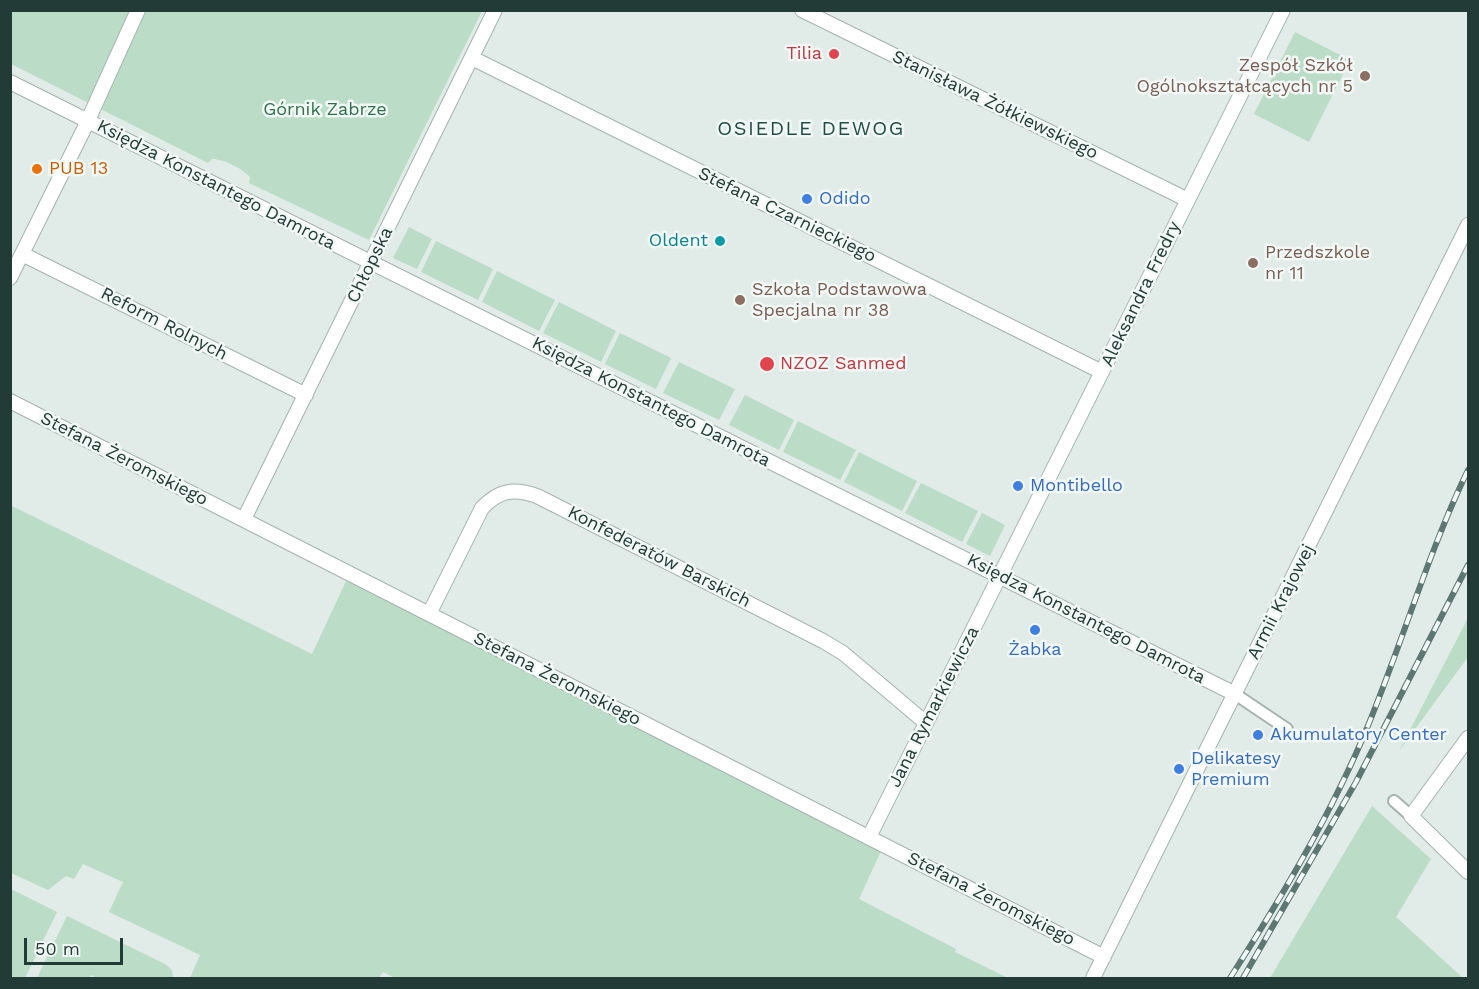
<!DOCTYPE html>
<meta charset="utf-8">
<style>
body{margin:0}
#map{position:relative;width:1479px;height:989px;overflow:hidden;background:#e1ebe7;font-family:"Work Sans",sans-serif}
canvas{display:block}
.frame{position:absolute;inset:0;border:12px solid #223b36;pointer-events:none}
.scale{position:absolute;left:24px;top:938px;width:99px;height:27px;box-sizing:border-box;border:3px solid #223b36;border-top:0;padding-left:8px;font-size:18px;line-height:21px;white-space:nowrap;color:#223b36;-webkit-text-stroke:4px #f2f8f5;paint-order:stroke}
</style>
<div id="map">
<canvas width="1479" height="989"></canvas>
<div class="frame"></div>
<div class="scale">50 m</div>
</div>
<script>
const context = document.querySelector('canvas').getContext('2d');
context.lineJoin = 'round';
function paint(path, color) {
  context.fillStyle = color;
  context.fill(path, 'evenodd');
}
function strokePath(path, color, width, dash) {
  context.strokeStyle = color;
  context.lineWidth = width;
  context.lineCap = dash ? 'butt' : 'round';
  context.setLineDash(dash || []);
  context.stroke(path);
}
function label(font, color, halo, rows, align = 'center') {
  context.font = font + ' "Work Sans",sans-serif';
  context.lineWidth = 5;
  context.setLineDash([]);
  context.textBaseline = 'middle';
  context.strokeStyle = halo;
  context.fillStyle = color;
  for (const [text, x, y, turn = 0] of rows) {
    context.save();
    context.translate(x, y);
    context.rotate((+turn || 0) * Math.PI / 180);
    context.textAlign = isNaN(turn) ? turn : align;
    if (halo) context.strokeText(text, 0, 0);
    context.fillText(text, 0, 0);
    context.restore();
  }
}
paint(new Path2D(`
 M10 11H482L369 240 249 183 250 177C242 168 223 159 212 159L208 163 11 64Z
 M1295 32 1350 60 1309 142 1254 114Z
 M409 227 432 239 417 269 393 258Z
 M436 241 493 269 478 300 421 272Z
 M497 271 555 300 539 331 482 302Z
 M559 302 616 331 601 362 543 333Z
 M620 333 671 358 656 389 605 364Z
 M679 362 735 389 719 420 663 393Z
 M745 395 794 420 779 450 729 425Z
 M798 421 856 450 840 480 783 452Z
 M859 452 917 481 902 511 844 482Z
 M921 483 978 511 962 542 905 513Z
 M10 505 312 654 347 579 878 846 881 851 859 899 956 949 955 952 1008 978H395L383 972 379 978H190L200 955 109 912 123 882 83 864 74 879 66 876 48 890 11 873Z
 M982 513 1005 525 990 556 966 544Z
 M1468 618V657L1399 751Z
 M1372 806 1431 859 1396 917 1463 978H1270Z
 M11 889 57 912 25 978H11Z
 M67 916 165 964 172 970 173 978H97L91 975 89 978H37Z`), '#bbdcc6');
const pedestrian = new Path2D(`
 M1235 694 1287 729
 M1394 801 1411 816`);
const minor = new Path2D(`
 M802 10 1188 200
 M472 58 1102 372
 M10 82 1235 694
 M22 254 306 395
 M10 278 84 129 138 10
 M10 401 1104 957
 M244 519 495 10
 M429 614 482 508C499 490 514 488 537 496L823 641 843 653 926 723
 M1468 738 1411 816 1468 872
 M869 837 1283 10
 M1093 978 1468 225`);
strokePath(pedestrian, '#a4b3ae', 14);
strokePath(minor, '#a4b3ae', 16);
strokePath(pedestrian, '#fff', 10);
strokePath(minor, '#fff', 14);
const rail = new Path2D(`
 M1230 978C1278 903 1326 823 1362 740 1400 651 1426 557 1468 470
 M1243 978 1356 782 1468 565`);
strokePath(rail, '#5d7772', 6);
strokePath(rail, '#f2f8f5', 4, [11]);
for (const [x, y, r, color] of [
 [834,54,6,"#e0444e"],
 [1365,76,6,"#8d6e63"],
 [37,169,6,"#e8710a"],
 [807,199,6,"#3f7fe0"],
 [720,241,6,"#0f9aa8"],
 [1253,263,6,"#8d6e63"],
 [740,300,6,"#8d6e63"],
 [767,364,8,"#e0444e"],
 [1018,486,6,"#3f7fe0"],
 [1035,630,6,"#3f7fe0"],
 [1258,735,6,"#3f7fe0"],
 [1179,769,6,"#3f7fe0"]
]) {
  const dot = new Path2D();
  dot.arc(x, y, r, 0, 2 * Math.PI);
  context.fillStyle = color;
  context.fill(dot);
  strokePath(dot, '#f2f8f5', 2);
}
label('18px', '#be3a42', '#f2f8f5', [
 ["Tilia",822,54],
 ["NZOZ Sanmed",780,364,"left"]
], 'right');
label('18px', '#785e54', '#f2f8f5', [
 ["Zespół Szkół",1353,66,"right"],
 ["Ogólnokształcących nr 5",1353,87,"right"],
 ["Przedszkole",1265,253],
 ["nr 11",1265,274],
 ["Szkoła Podstawowa",752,290],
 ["Specjalna nr 38",752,311]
], 'left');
label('18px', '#223b36', '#f2f8f5', [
 ["Stanisława Żółkiewskiego",995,105,26],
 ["Księdza Konstantego Damrota",216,185,27],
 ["Stefana Czarnieckiego",787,215,26],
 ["Chłopska",370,265,-64],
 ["Aleksandra Fredry",1141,294,-64],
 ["Reform Rolnych",164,324,27],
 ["Księdza Konstantego Damrota",651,402,27],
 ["Stefana Żeromskiego",124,459,27],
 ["Konfederatów Barskich",659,557,27],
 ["Armii Krajowej",1281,602,-63],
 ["Księdza Konstantego Damrota",1086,619,27],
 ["Stefana Żeromskiego",557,679,27],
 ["Jana Rymarkiewicza",934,707,-63],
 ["Stefana Żeromskiego",991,899,27]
]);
label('18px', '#2e704c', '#f2f8f5', [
 ["Górnik Zabrze",325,110]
]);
label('18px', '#c56008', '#f2f8f5', [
 ["PUB 13",49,169]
], 'left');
label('18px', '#366cbe', '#f2f8f5', [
 ["Odido",819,199],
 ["Montibello",1030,486],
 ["Żabka",1035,650,"center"],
 ["Akumulatory Center",1270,735],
 ["Delikatesy",1191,759],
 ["Premium",1191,780]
], 'left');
label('18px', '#0d838f', '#f2f8f5', [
 ["Oldent",708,241]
], 'right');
context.letterSpacing = '1.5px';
label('20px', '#1f4c44', '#f2f8f5', [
 ["OSIEDLE DEWOG",811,129]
]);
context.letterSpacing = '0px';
</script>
